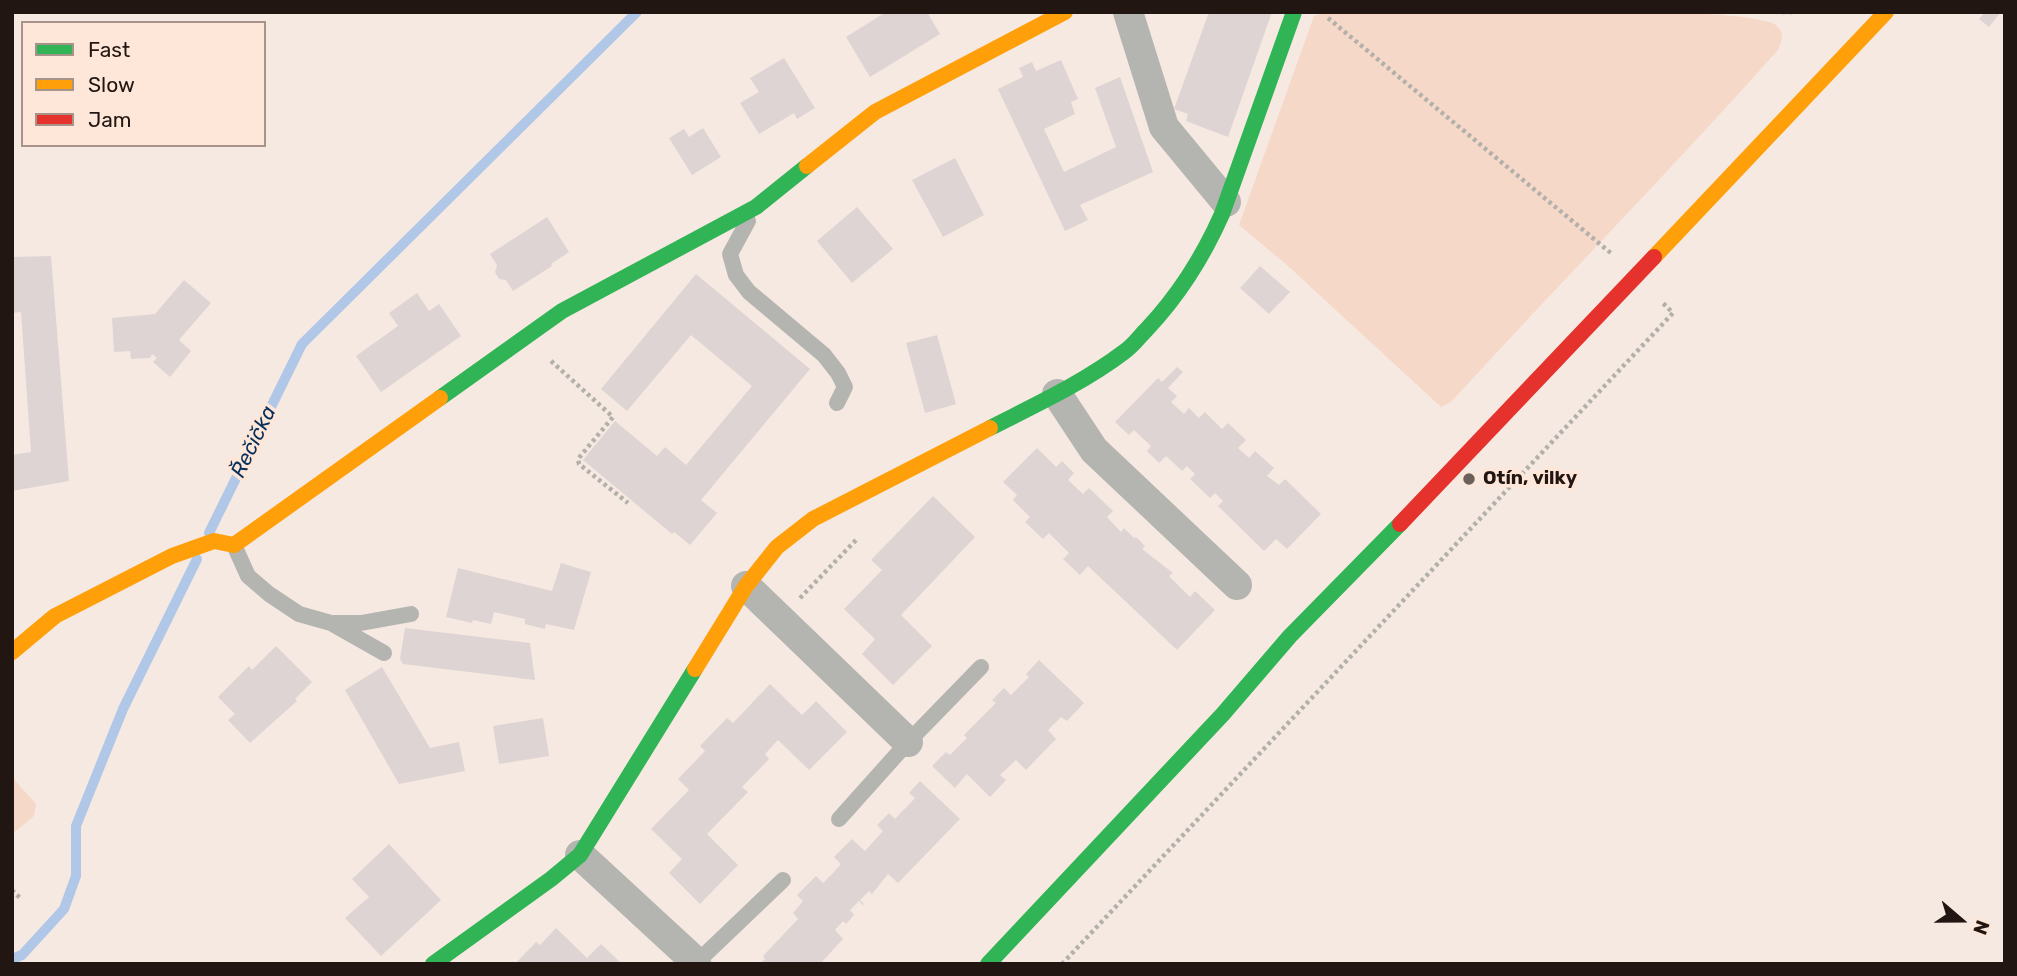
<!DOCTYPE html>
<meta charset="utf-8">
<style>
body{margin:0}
#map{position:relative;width:2017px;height:976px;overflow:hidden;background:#f6e9e1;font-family:Rubik,sans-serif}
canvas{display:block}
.frame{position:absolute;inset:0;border:14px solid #211611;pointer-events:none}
.legend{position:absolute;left:21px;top:21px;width:245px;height:126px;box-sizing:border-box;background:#fee6d9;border:2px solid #a69389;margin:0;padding:9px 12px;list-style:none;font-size:21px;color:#211611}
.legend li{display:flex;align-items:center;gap:14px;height:35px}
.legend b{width:35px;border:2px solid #a69389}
.north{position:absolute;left:1926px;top:885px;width:70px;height:70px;-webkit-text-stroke:5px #fee6d9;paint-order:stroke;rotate:110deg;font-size:19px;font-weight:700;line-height:28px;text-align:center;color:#211611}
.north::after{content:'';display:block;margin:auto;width:24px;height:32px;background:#211611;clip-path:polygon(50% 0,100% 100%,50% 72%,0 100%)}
</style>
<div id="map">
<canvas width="2017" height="976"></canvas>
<div class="frame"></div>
<ul class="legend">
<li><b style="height:9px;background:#30b455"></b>Fast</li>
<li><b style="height:9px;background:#ff9f0a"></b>Slow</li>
<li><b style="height:9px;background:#e5322d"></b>Jam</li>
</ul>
<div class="north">N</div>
</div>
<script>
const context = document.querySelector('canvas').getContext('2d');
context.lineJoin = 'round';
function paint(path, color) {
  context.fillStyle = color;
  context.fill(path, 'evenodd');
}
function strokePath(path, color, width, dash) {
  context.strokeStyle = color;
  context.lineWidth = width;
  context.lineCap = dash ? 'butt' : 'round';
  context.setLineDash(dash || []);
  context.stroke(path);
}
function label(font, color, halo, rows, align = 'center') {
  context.font = font + ' Rubik,sans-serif';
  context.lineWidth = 7;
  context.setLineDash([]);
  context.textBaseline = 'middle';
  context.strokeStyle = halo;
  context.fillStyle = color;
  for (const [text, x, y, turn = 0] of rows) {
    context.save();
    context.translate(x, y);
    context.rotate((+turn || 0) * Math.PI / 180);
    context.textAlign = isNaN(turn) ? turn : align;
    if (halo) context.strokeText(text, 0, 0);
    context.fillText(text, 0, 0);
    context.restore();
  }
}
paint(new Path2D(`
 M1325 12H1683C1701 14 1764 16 1776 25 1785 32 1782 41 1778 50 1671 170 1559 284 1451 402L1441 407 1288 266 1239 225 1314 16Z
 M12 777 36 804 34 816 12 834Z`), '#f6d8c8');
strokePath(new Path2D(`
 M209 533 302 344 637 12
 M12 959 22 955 64 909 76 876V826L123 709 197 559`), '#b0c7e7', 10);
paint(new Path2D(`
 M886 12H927L940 34 870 77 846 37Z
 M1209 12H1272L1228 137 1186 121 1188 114 1174 109Z
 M1985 12H2001L1989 27 1979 19Z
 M784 58 815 108 797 119 794 113 759 134 740 103 759 92 750 78Z
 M1061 60 1078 99 1071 102 1075 114 1044 129 1064 172 1116 147 1095 88 1120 77 1153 172 1080 205 1088 220 1065 231 998 89 1023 77 1019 68 1032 62 1036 71Z
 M703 128 721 157 692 175 669 138 684 129 689 137Z
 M955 158 984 215 943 237 912 180Z
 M857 207 893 249 852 283 817 241Z
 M547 217 569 252 551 264 552 266 513 291 506 280 499 279 495 272 497 265 490 254Z
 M51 256 69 481 12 491V455L31 452 21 312 12 313V257Z
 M1260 266 1290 292 1269 314 1240 288Z
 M696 274 810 369 701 500 717 513 690 545 674 532 672 534 583 460 615 421 657 456 665 447 686 465 752 386 691 335 627 411 601 389Z
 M184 280 211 303 179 340 191 351 170 377 153 362 157 358 152 354 150 358 131 359 130 351 114 352 112 318 155 314Z
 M417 293 429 311 439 304 461 336 381 392 356 356 398 326 389 313Z
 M937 335 956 404 925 413 906 343Z
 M1177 367 1183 372 1168 388 1177 396 1171 402 1184 414 1189 408 1199 418 1205 412 1222 429 1228 423 1246 440 1238 448 1249 458 1255 451 1274 468 1267 476 1279 485 1285 479 1321 514 1287 549 1276 539 1264 551 1218 506 1223 501 1215 493 1210 498 1190 479 1195 474 1187 466 1182 471 1166 456 1159 463 1147 451 1151 446 1134 430 1129 435 1115 422 1158 378 1162 382Z
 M1037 448 1056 467 1062 461 1074 473 1068 480 1083 494 1089 488 1113 511 1107 517 1121 532 1124 528 1134 538 1136 537 1145 546 1142 549 1173 573 1169 576 1190 597 1195 591 1215 610 1177 650 1088 566 1080 575 1063 559 1069 553 1049 533 1043 539 1025 522 1030 517 1013 500 1017 495 1003 482Z
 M933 496 975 537 901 615 932 646 893 685 862 654 875 639 844 609 882 570 871 560Z
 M561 563 591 572 574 630 546 624 545 629 525 624V619L494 612 491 624 473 620 472 623 446 617 458 568 552 591Z
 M405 628 530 643 535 680 403 664 400 659Z
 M276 646 312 682 295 699 297 701 250 743 228 720 235 714 218 697 249 666 252 670Z
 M1039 660 1084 703 1067 721 1061 717 1048 730 1056 739 1026 770 1016 760 1000 775 1006 780 990 797 967 774 955 788 932 766 946 752 950 755 967 738 964 735 996 703 992 700 1004 688 1011 695 1029 677 1026 674Z
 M382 667 430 748 459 742 465 771 399 784 345 690Z
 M770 684 802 715 816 701 847 732 809 770 778 740 765 754 769 759 742 787 748 792 707 834 738 865 700 904 669 873 682 859 651 829 689 790 678 779 705 751 700 746 727 718 733 723Z
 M543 718 549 756 499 764 493 726Z
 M920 781 960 819 898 883 888 874 872 894 869 891 860 900 864 904 863 905 859 901 850 910 854 915 846 924 843 921 835 930 843 939 820 964H760L765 959 763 956 798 919 793 913 803 901 797 895 816 876 823 883 833 873 841 864 834 857 852 839 865 851 883 831 877 825 889 813 895 819 915 798 909 793Z
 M389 844 441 900 381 956 345 918 369 897 352 879Z
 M556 928 587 958 601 944 622 964H515L536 942 540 945Z`), '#dfd4d4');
strokePath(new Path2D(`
 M1782 12H1792
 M1328 18 1612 254
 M551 361 613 417 578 459 579 464 628 503
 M800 598 857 539
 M12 890 20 898
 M1062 964 1673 313 1661 301`), '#b3b0ab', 4.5, [3.5, 3.5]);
strokePath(new Path2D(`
 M748 221 730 254 736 275 749 292 824 355 838 373 845 387 837 403
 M234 545 248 576 269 594 299 614 331 623 384 653
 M334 623H361L411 614
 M839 819 908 742 981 667
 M695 964 783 880`), '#b4b4b1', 16);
strokePath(new Path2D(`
 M1128 12 1164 127 1226 202
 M1057 394 1094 450 1237 585
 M746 586 908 742
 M580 855 696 962`), '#b4b4b1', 30);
strokePath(new Path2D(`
 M440 398 562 311 756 207 807 166
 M990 428C1035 405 1083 383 1124 352 1133 346 1139 337 1147 329 1179 295 1203 257 1222 214L1294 12
 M433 964 551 879 580 855 695 669
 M988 964 1223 714 1290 636 1400 524`), '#30b455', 16);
strokePath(new Path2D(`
 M807 166 875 112 1065 12
 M1654 257 1886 12
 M12 652 55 616 172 556 214 541 234 545 440 398
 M695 669 746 586 777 547 813 519 990 428`), '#ff9f0a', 16);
strokePath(new Path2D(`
 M1400 524 1654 257`), '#e5322d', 16);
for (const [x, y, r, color] of [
 [1469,479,7,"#6c605a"]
]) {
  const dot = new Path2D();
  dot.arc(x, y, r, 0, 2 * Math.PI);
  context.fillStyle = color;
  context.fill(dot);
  strokePath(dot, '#fee6d9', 2.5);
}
label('bold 19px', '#211611', '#fee6d9', [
 ["Otín, vilky",1483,479]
], 'left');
label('italic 21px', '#062f5a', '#fee6d9', [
 ["Řečička",254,442,-64]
]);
</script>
